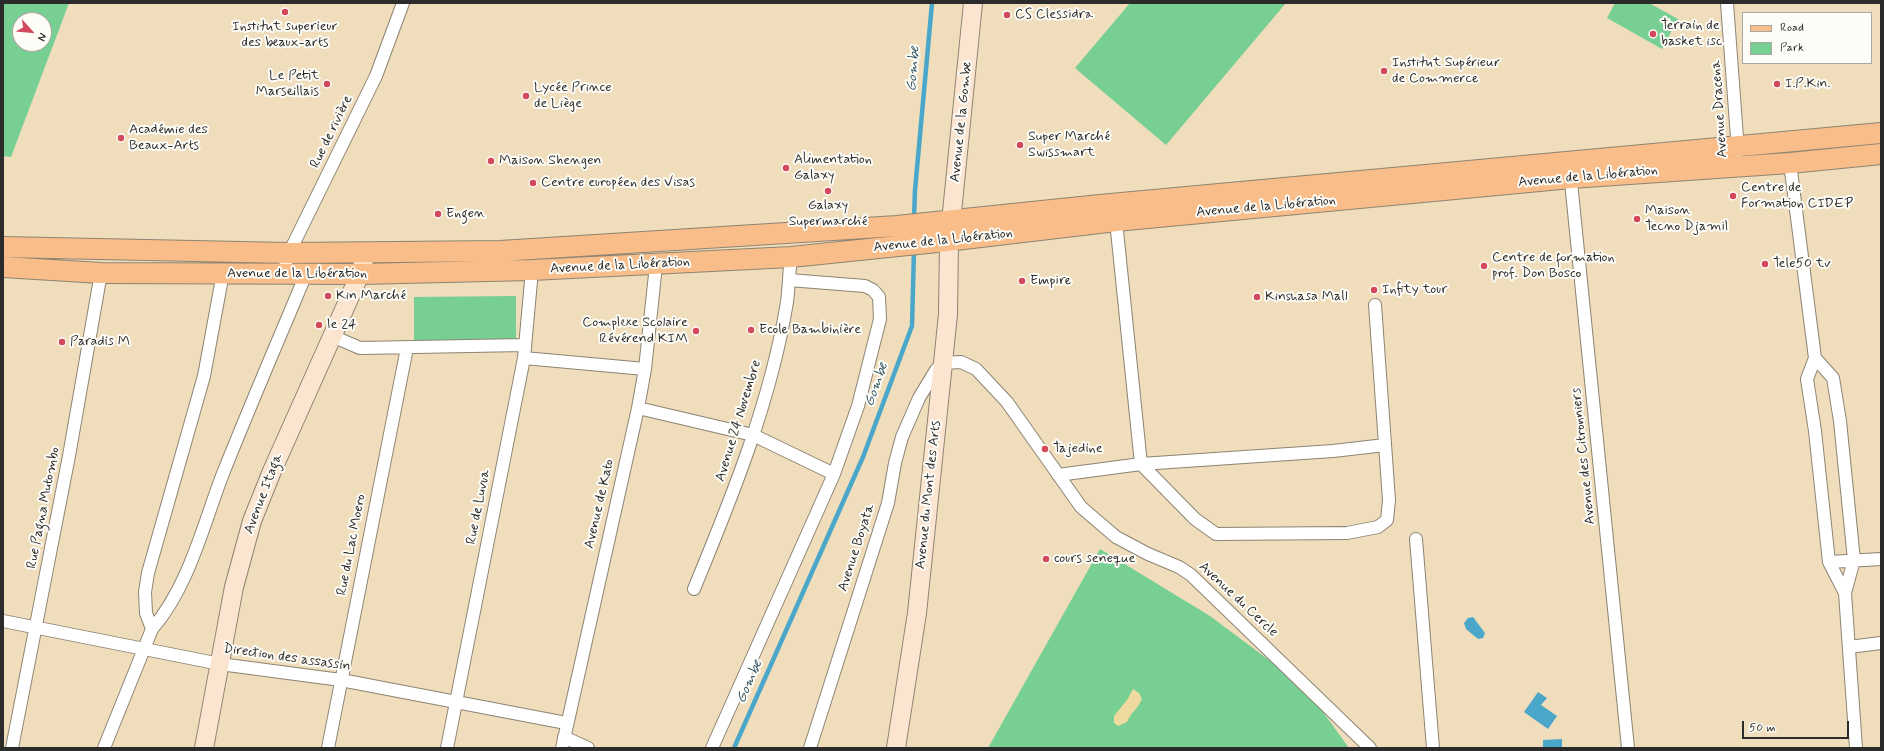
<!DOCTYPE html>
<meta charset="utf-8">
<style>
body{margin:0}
#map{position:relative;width:1884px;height:751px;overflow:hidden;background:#efddbb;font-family:Mynerve,sans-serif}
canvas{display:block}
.frame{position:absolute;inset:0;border:4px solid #2b2b2b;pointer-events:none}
.legend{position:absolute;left:1742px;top:12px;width:130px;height:52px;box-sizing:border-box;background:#fdfcf7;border:1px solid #a9a8a5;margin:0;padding:5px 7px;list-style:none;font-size:12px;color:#2b2b2b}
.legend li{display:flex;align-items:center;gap:8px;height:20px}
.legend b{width:20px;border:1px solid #a9a8a5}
.north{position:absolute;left:12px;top:12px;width:40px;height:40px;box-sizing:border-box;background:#fdfcf7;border:1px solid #a9a8a5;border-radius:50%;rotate:117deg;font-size:11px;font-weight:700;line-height:16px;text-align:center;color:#2b2b2b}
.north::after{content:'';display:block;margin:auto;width:14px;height:18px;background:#d1495b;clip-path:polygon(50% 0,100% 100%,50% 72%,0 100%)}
.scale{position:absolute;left:1742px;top:721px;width:107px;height:18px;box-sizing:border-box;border:2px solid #2b2b2b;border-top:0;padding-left:5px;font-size:12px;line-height:14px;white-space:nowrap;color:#2b2b2b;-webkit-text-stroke:3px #fdfcf7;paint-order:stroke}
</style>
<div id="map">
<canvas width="1884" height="751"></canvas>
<div class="frame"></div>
<ul class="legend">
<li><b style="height:5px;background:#f8bd89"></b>Road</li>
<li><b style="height:11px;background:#77cf94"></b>Park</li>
</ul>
<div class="north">N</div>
<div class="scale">50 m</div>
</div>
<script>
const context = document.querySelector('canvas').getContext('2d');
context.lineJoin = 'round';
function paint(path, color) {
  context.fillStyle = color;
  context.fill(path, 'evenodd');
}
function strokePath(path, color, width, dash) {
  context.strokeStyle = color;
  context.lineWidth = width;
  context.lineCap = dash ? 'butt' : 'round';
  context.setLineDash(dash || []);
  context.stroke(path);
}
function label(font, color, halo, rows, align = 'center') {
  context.font = font + ' Mynerve,sans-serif';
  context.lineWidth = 4;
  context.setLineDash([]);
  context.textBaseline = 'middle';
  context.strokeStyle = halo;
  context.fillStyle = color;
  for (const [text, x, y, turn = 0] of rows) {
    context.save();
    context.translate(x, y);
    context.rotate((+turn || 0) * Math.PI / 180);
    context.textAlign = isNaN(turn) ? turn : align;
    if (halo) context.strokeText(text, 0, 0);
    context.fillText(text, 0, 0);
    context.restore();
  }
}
paint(new Path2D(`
 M3 3H69L11 157 3 156ZM20 20H44V44H20Z
 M1130 3H1286L1166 145 1075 68Z
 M1615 3H1649L1678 19 1662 49 1607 18Z
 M516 296V341L414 342V297Z
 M1100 549 1210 616 1305 687 1349 748H988Z`), '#77cf94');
paint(new Path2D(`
 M1133 689 1139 693 1142 699C1137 710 1132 711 1127 722L1118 726 1114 723V716L1127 700Z`), '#eeda9e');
paint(new Path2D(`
 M1473 617 1485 633 1483 638 1478 639 1466 629 1464 623 1468 618Z
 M1538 692 1547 698 1541 705 1557 716 1548 729 1524 712Z
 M1562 739V748H1543V740Z`), '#4ba7c9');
strokePath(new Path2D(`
 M914 219 915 190 932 3
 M734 748 863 457 912 326 914 250`), '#4ba7c9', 4.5);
const street = new Path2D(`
 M1727 3 1738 151
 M1790 163 1815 358 1807 379 1815 431 1829 562 1845 593
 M1570 172 1628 748
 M1116 221 1141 464 1195 519 1216 534 1347 533 1378 527 1387 520 1389 500 1375 305
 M283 273 289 253 376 76 403 3
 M332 336 360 348 525 345
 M524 358 645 369
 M1815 358 1833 378 1840 421 1854 560 1845 593 1856 748
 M638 408 753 435 834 474
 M1058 475 1141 464 1333 451 1385 445
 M1416 539 1433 748
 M1829 562 1881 559
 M694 589C732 497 771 401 787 302 789 287 789 272 791 257
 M3 621 220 664 341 680 566 723
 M152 629 146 613 145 592 148 573 204 376 223 273
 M1849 647 1881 643
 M564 737 588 748
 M12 748 69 456 101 273
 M104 748 152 629C188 588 203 526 222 476 249 408 278 341 306 274
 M328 748 407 348
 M447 748 524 358 532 270
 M562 748 638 408 645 369 656 265
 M712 748 834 474 858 406 880 319 879 297 873 290 865 286 789 280
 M810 748 888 503 895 463 902 437 919 398 936 370 943 363 961 362 976 369 1007 402 1081 507 1116 537 1148 554 1179 567 1191 575 1370 748`);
const secondary = new Path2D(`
 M204 748 234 587 252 521 272 471 360 274 366 253
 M896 748 917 613 943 363 948 314 949 242 973 3`);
const primary = new Path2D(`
 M3 247 289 253 500 251 897 226 1100 205 1881 133
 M3 267 101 273 360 274 532 270 791 257 947 241 1116 221 1571 178 1790 163 1881 154`);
strokePath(street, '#8d8473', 14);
strokePath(secondary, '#8d8473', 20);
strokePath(primary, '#8d8473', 22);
strokePath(street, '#fff', 12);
strokePath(secondary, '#fce5d0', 18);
strokePath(primary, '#f8bd89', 20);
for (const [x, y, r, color] of [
 [285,12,4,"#d1495b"],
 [1007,15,4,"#d1495b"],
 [1653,34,4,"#d1495b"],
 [1384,71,4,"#d1495b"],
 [327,84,4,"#d1495b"],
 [1777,84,4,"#d1495b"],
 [526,96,4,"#d1495b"],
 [121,138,4,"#d1495b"],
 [1020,145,4,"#d1495b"],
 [491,161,4,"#d1495b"],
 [786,168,4,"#d1495b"],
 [533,183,4,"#d1495b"],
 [828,191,4,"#d1495b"],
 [1733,196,4,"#d1495b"],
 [438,214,4,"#d1495b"],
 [1637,219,4,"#d1495b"],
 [1765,264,4,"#d1495b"],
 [1484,266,4,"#d1495b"],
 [1022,281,4,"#d1495b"],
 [1374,290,4,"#d1495b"],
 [328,296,4,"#d1495b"],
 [1257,297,4,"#d1495b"],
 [319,325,4,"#d1495b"],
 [751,330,4,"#d1495b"],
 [696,331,4,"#d1495b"],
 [62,342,4,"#d1495b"],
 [1045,449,4,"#d1495b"],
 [1046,559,4,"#d1495b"]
]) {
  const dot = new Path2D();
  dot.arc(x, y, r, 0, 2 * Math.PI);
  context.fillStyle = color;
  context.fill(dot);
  strokePath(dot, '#fdfcf7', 1.5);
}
label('14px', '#2b2b2b', '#fdfcf7', [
 ["CS Clessidra",1015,15],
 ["Terrain de",1661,26],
 ["basket isc",1661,42],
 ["Institut superieur",285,27,"center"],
 ["des beaux-arts",285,43,"center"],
 ["Institut Supérieur",1392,63],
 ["de Commerce",1392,79],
 ["Le Petit",319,76,"right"],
 ["Marseillais",319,92,"right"],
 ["I.P.Kin.",1785,84],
 ["Lycée Prince",534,88],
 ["de Liège",534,104],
 ["Académie des",129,130],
 ["Beaux-Arts",129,146],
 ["Super Marché",1028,137],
 ["Swissmart",1028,153],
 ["Alimentation",794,160],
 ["Galaxy",794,176],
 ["Maison Shengen",499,161],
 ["Centre européen des Visas",541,183],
 ["Centre de",1741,188],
 ["Formation CIDEP",1741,204],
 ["Galaxy",828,206,"center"],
 ["Supermarché",828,222,"center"],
 ["Maison",1645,211],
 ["Tecno Djamil",1645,227],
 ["Engen",446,214],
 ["Centre de formation",1492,258],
 ["prof. Don Bosco",1492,274],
 ["Tele50 tv",1773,264],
 ["Empire",1030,281],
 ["Infity tour",1382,290],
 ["Kin Marché",336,296],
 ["Kinshasa Mall",1265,297],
 ["Complexe Scolaire",688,323,"right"],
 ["Révérend KIM",688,339,"right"],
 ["le 24",327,325],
 ["Ecole Bambinière",759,330],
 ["Paradis M",70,342],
 ["Tajedine",1053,449],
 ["cours seneque",1054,559]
], 'left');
label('14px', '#2b2b2b', '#fdfcf7', [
 ["Avenue Dracena",1720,109,-94],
 ["Avenue de la Gombe",962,122,-84],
 ["Rue de rivière",332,132,-64],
 ["Avenue de la Libération",1588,177,-5],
 ["Avenue de la Libération",1266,207,-5],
 ["Avenue de la Libération",943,241,-6],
 ["Avenue de la Libération",620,266,-3],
 ["Avenue de la Libération",297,274],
 ["Avenue 24 Novembre",739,421,-73],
 ["Avenue des Citronniers",1584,456,-96],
 ["Avenue Itaga",264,494,-69],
 ["Avenue du Mont des Arts",929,495,-84],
 ["Avenue de Kato",600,504,-77],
 ["Rue de Luvua",479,507,-79],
 ["Rue Pagna Mutombo",44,508,-79],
 ["Rue du Lac Moero",352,545,-79],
 ["Avenue Boyata",857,548,-72],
 ["Avenue du Cercle",1238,600,43],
 ["Direction des assassin",287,658,8]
]);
label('italic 15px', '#385d6a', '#fdfcf7', [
 ["Gombe",914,69,-85],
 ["Gombe",877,385,-70],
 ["Gombe",750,682,-66]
]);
</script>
